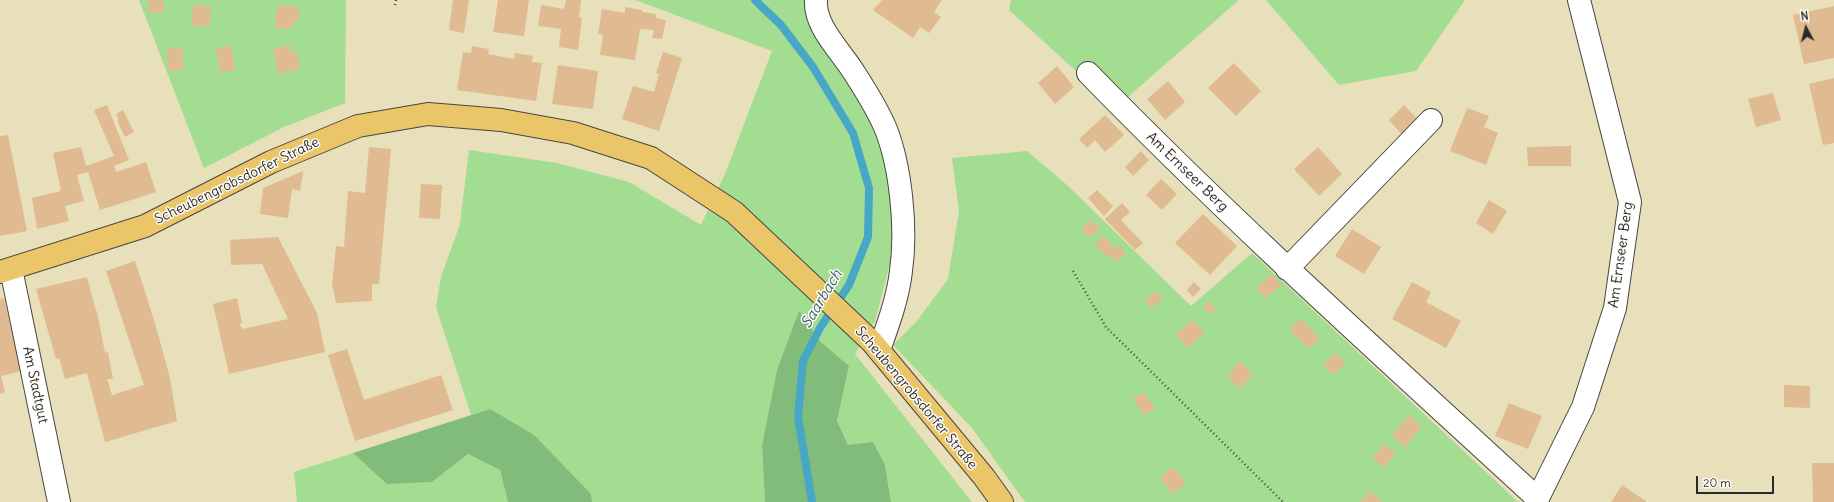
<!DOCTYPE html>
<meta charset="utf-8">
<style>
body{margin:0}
#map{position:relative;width:1834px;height:502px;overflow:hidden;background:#e8e0bb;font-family:Delius,sans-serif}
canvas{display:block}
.north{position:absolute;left:1786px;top:8px;width:40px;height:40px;-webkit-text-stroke:3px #fdfcf7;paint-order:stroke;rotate:353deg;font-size:11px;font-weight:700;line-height:16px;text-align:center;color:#2b2b2b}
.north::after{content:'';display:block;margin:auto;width:14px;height:18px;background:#2b2b2b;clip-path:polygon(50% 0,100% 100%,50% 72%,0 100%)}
.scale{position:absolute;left:1696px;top:476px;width:78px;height:18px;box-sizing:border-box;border:2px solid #2b2b2b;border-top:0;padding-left:5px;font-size:12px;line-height:14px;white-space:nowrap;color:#2b2b2b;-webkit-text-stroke:3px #fdfcf7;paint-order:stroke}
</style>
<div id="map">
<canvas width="1834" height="502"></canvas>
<div class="north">N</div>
<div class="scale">20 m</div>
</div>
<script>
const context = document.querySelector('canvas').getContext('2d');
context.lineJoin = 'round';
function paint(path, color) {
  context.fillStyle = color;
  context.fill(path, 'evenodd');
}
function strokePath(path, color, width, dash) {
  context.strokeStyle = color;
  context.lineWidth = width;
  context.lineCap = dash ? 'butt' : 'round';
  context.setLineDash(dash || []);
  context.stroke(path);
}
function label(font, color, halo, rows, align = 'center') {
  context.font = font + ' Delius,sans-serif';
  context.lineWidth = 3;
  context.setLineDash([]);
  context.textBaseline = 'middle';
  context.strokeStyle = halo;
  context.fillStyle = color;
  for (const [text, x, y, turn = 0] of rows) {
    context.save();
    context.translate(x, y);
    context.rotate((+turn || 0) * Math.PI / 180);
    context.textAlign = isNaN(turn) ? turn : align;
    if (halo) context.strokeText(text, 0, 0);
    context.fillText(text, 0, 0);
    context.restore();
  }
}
paint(new Path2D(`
 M139 0H353H346L345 103 284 127 204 168Z
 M635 0H829L812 20 862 93 889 157 896 240 875 321 855 354 972 502H891L885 465 848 445 837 421 849 366 821 342 799 312 777 370 762 445 765 502H592L591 494 490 409 471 415 436 307 441 277 460 224 469 150 557 163 629 182 701 225 725 174 772 51Z
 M1011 0H1239L1114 109 1077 72 1009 10Z
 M1266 0H1465L1416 71 1339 85Z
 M1027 151 1067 185 1191 306 1252 253 1518 502H1025L972 428 893 345 917 321 948 279 959 211 952 158Z
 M353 453 387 483 432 482 468 454 500 470 508 502H297L294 472Z`), '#a2dd91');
paint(new Path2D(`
 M799 311 821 342 849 366 837 421 848 445 873 442 885 465 891 502H765L762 445 777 370Z
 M490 409 534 435 591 494 592 502H508L500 470 468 454 432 482 387 484 353 453Z`), '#81bc7b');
strokePath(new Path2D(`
 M755 0 781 25 813 67 853 133 869 188 868 237 849 285 820 328 803 361 798 417 812 502`), '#47a8c6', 8);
paint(new Path2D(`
 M148 0H163L164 12 149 13Z
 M453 0H469L464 33 449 30Z
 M498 0H529L524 36 493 32Z
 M566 0H581L579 17 582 18 578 50 559 47 561 29 538 26 541 5 564 9Z
 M882 0H942L934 12 941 17 929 33 920 27 913 38 873 10Z
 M193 5 211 6 210 26H192Z
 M277 5 299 7 298 22 293 21 292 29 275 28Z
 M1834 6V58L1804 64 1793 15Z
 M625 7 642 10V12L656 14V18L666 20 662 39 652 38 654 30 640 29 635 60 600 55 603 35 598 34 602 9 625 13Z
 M290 45 292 53 297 51 300 69 278 74 273 49Z
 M231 46 235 70 220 73 216 48Z
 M472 46 489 49 488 54 514 59 515 53 533 56 532 62 542 63 536 101 457 90 463 52 471 53Z
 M182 47 184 70 168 71 167 48Z
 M663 52 682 58 659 131 622 119 633 86 654 92 659 74 656 73Z
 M1234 63 1261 91 1236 116 1208 88Z
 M558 65 598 71 593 109 552 104Z
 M1057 66 1074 87 1055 104 1038 83Z
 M1834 78V143L1823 145 1809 84Z
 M1168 81 1185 102 1165 120 1147 99Z
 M1773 93 1781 120 1756 127 1748 99Z
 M107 105 129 160 114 166 116 172 146 162 156 192 100 210 88 172 77 175 84 201 65 206 69 221 37 229 32 198 61 191 53 153 81 147 86 166 114 156 94 110Z
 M1404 105 1421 123 1405 138 1389 120Z
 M1467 108 1489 116 1484 127 1498 133 1486 165 1450 151Z
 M123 110 134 132 125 137 117 121 119 120 116 114Z
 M1105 115 1124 135 1105 152 1095 140 1087 148 1079 139Z
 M8 135 27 231 0 236V136Z
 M1571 146V166H1528L1527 147Z
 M369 147 391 149 379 284H372V301L336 303 332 284 336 246 344 247 348 191 365 193Z
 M1318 147 1342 174 1319 196 1294 169Z
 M1141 151 1149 160 1133 176 1125 167Z
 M303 171 300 191 292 189 288 218 260 214 263 188Z
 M1161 179 1177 194 1162 210 1146 195Z
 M421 184 442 185 440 219 419 218Z
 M1097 190 1113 206 1104 216 1088 198Z
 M1489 200 1507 211 1493 234 1476 223Z
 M1122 203 1130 212 1121 220 1143 243 1135 250 1105 219Z
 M1203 214 1237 246 1210 275 1175 243Z
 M1092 220 1100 229 1088 238 1081 227Z
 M1352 229 1381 247 1364 274 1335 256Z
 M1104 236 1115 249 1119 245 1126 253 1115 262 1109 254 1106 257 1095 243Z
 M278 237 317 313 325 352 229 374 213 304 237 298 242 323 240 324 242 329 288 319 262 264 231 265 230 240Z
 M135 261 155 323 170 378 177 421 105 442 87 373 65 379 59 358 56 359 36 289 87 277 96 311H97L105 353 108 352 113 379H107L112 395 144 385 106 271Z
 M1272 274 1281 285 1265 298 1256 288Z
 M1194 282 1201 289 1193 297 1187 290Z
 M1412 282 1431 292 1426 302 1461 321 1446 348 1392 319Z
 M1156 291 1162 299 1151 308 1145 300Z
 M4 298 22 371 1 376 5 392 0 394V299Z
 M1208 301 1216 309 1210 314 1203 306Z
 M1301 319 1320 338 1309 349 1289 330Z
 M1192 320 1205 332 1188 348 1175 335Z
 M347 349 364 400 441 375 453 410 355 441 328 355Z
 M1336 353 1346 363 1333 375 1323 365Z
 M1240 361 1253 375 1239 389 1227 376Z
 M1784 385 1810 386V408L1784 407Z
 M1144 392 1155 408 1144 415 1133 399Z
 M1509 403 1542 416 1528 449 1495 436Z
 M1409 415 1422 426 1405 447 1392 436Z
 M1385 444 1396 453 1383 468 1372 458Z
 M1812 463H1834V502H1813Z
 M1173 467 1186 483 1172 494 1160 477Z
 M1622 485 1647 502H1611Z
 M1369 491 1383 502H1360Z`), '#e0ba91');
const minor = new Path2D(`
 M816 0C814 27 842 52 855 74 866 91 877 109 885 127 901 166 907 229 901 271 898 298 888 325 879 350
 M1088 73C1232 221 1386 359 1538 499
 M11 269 59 502
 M1287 269 1431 120
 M1536 502 1583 407 1615 308 1630 202 1579 0`);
const major = new Path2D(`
 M0 272 145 226 271 162 358 126 428 114 501 120 573 133 651 158 734 212 872 342 984 477 1002 502`);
strokePath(minor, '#474641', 24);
strokePath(major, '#474641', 24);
strokePath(new Path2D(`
 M395 5 396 0
 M1073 271 1106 327 1283 502`), '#474641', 2.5, [1, 3]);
strokePath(minor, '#fff', 22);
strokePath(major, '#ebc669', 22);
label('14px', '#2b2b2b', '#fdfcf7', [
 ["Am Ernseer Berg",1187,172,44],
 ["Scheubengrobsdorfer Straße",237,181,-26],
 ["Am Ernseer Berg",1621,255,-82],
 ["Am Stadtgut",35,385,78],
 ["Scheubengrobsdorfer Straße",916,398,50]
]);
label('italic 15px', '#365d69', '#fdfcf7', [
 ["Saarbach",822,299,-59]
]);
</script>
